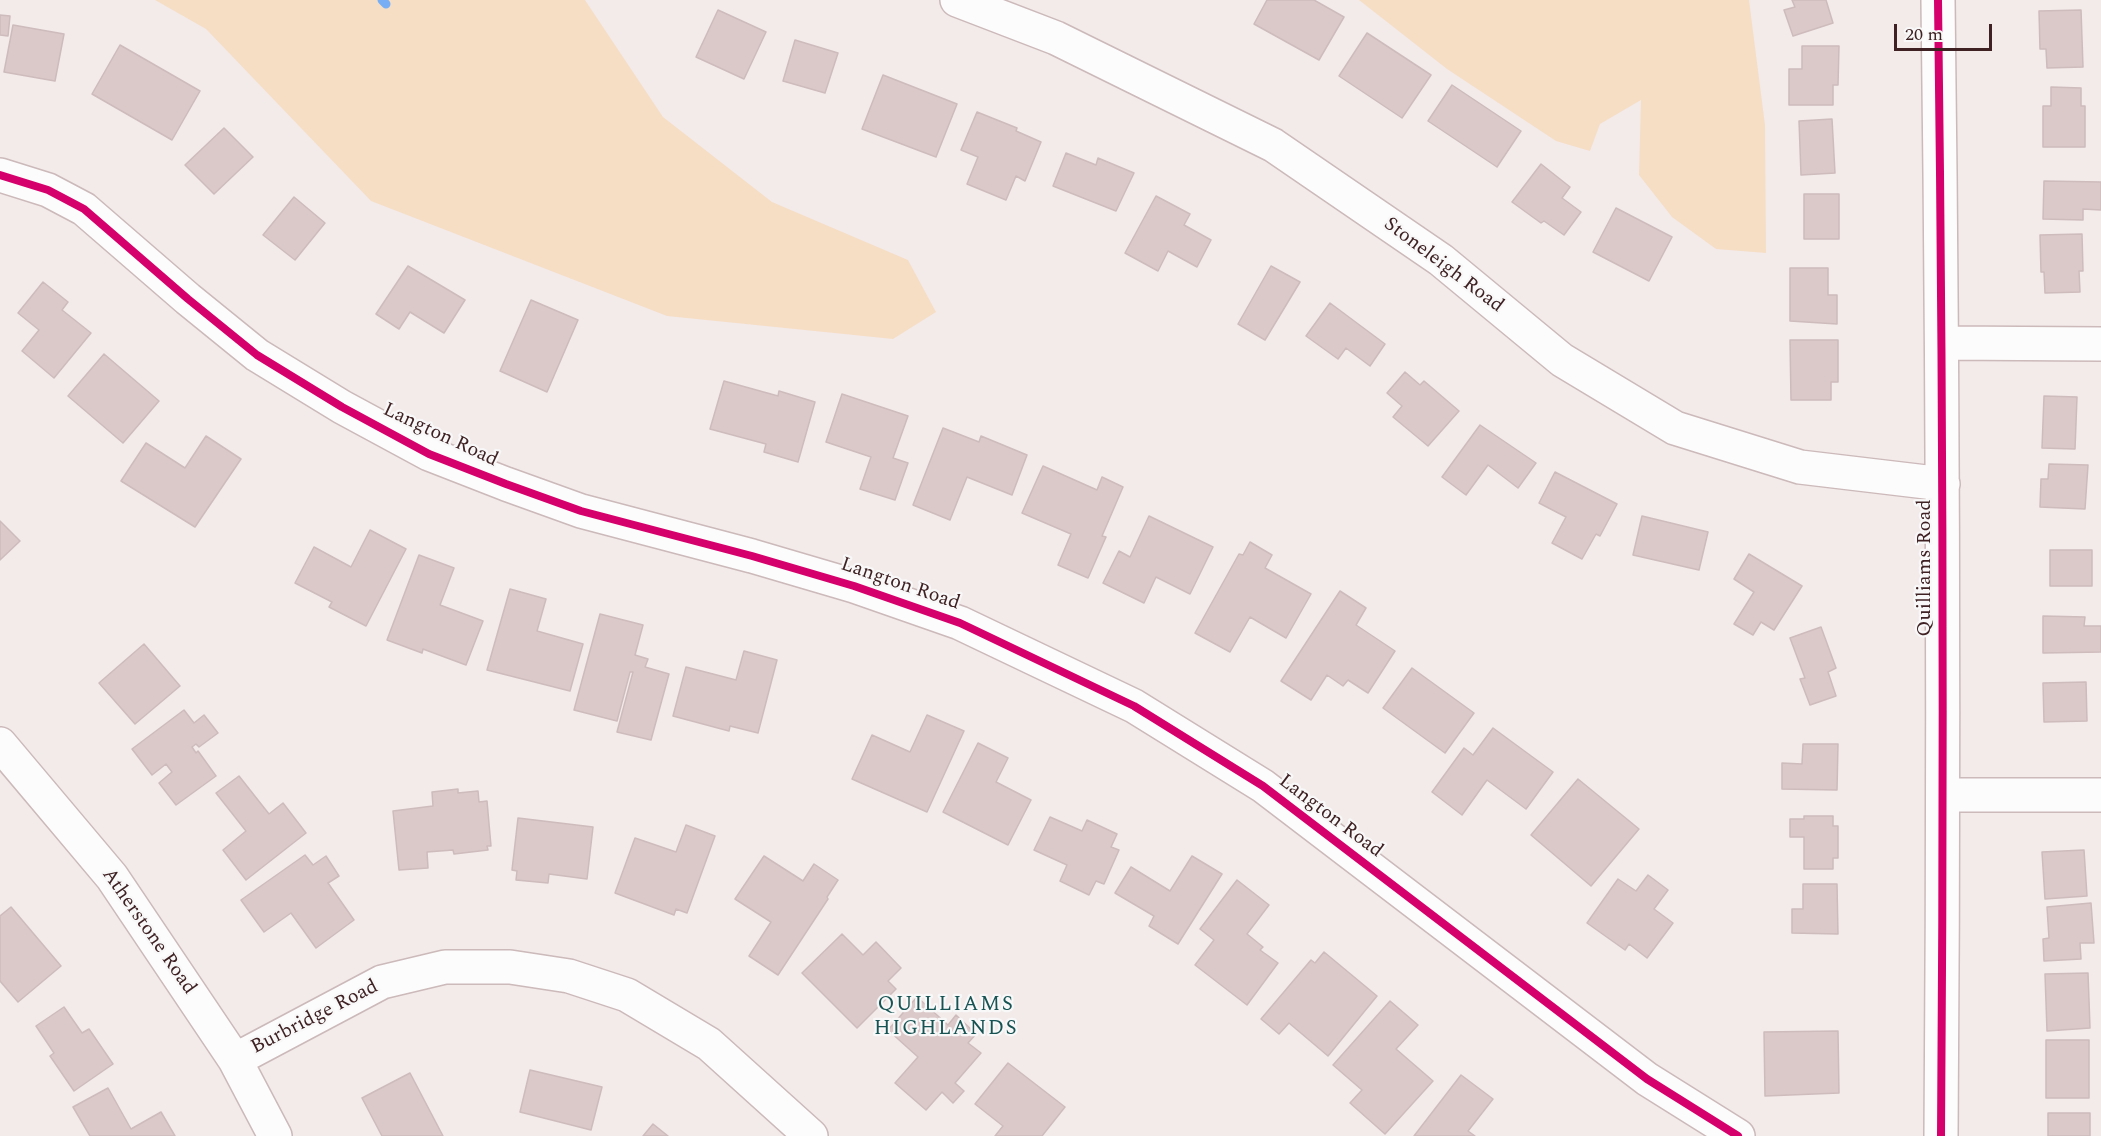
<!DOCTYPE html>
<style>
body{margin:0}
#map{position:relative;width:2101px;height:1136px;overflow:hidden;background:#f3eaea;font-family:Spectral,serif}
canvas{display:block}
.scale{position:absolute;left:1894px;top:24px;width:98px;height:27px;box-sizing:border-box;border:3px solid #3f2123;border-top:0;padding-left:8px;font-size:18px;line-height:21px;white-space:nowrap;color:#3f2123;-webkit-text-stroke:4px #f8f8f8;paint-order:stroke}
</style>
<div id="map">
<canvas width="2101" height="1136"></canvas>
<div class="scale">20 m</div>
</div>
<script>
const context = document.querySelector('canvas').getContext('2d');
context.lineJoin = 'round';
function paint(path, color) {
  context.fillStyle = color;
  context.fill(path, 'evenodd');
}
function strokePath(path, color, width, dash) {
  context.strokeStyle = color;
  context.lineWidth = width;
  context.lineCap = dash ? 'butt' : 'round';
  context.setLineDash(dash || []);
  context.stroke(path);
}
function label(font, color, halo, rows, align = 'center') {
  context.font = font + ' Spectral,serif';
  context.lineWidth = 4.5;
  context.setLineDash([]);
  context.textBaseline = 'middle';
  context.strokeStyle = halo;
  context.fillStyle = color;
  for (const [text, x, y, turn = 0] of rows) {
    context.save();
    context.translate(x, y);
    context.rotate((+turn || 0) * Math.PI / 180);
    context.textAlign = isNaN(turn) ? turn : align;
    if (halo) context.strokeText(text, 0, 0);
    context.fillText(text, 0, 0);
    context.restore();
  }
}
paint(new Path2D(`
 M155 0H585L663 117 772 202 908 260 936 312 893 339 667 316 371 201 206 29Z
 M1359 0H1749L1765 125 1766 253 1716 249 1672 217 1639 175 1641 100 1600 124 1590 151 1556 141 1447 69Z`), '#f6dec5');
strokePath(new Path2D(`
 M382 0 386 4`), '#78aef4', 9);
const building = new Path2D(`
 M1267 0H1314L1344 17 1319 60 1254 24Z
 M1792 0H1826L1833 23 1793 36 1784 10 1795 7Z
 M718 10 766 32 744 79 696 57Z
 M2081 10 2083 67 2047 68 2046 49H2040L2039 11Z
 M0 15 10 16 8 36 0 35Z
 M13 25 64 34 55 81 4 72Z
 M1367 33 1431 75 1402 118 1339 76Z
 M795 40 838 53 825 93 783 81Z
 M120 45 200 91 172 140 92 94Z
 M1802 46H1839L1838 85H1833V105H1789V69H1802Z
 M883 75 957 104 936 157 862 129Z
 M1452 85 1521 131 1497 167 1428 121Z
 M2051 87 2081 88V106H2085V147H2043V106H2051Z
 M977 112 1017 128 1016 131 1041 142 1025 181 1016 176 1006 200 967 184 978 157 961 150Z
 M1832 119 1835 173 1801 175 1799 121Z
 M224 128 253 157 214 194 185 165Z
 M1066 153 1096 165 1098 158 1134 173 1116 211 1053 186Z
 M1541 164 1570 187 1562 198 1581 212 1564 235 1544 221 1541 223 1512 202Z
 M2044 181 2101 182V210L2083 209V220L2043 219Z
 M1804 194H1839V239H1804Z
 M1156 196 1190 214 1184 225 1211 240 1197 267 1168 251 1158 271 1125 253Z
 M294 197 325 223 295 260 263 235Z
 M1616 208 1672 237 1649 281 1593 252Z
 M2082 234 2083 271H2079L2080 292 2045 293 2044 272H2041L2040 235Z
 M408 266 465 300 444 333 410 312 399 329 376 314Z
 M1271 266 1300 282 1265 340 1238 324Z
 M1790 268H1828V295H1837V324L1790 321Z
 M43 282 68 302 62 310 91 333 54 378 22 351 39 330 18 313Z
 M531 300 578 320 547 392 500 371Z
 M1330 303 1385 344 1370 366 1346 348 1338 359 1306 336Z
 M1790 340H1838V382H1831V400H1791Z
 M104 354 159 401 123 443 68 396Z
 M1405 372 1420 385 1424 381 1459 411 1428 446 1393 417 1402 406 1387 393Z
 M724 381 778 396 779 391 815 402 798 462 764 452 766 444 710 429Z
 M842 394 908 416 893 458 908 463 895 500 860 489 871 457 826 442Z
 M2044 396 2077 397 2075 449 2042 448Z
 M1480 425 1536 463 1518 488 1488 465 1466 495 1442 477Z
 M943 428 979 442 981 436 1027 455 1012 495 967 477 950 520 913 505Z
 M206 436 241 459 195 527 121 481 146 443 185 468Z
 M2049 464 2088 465 2085 509 2040 507 2041 479H2048Z
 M1043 466 1097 490 1102 477 1123 487 1102 536 1106 537 1088 578 1058 565 1071 534 1022 513Z
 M1555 472 1617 504 1600 536 1596 534 1582 559 1552 543 1566 517 1539 503Z
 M1149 516 1213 547 1190 594 1156 577 1144 603 1103 583 1119 551 1130 557Z
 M1642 516 1708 532 1699 570 1633 555Z
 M0 521 20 541 0 560Z
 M370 530 406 549 366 626 329 607 332 602 295 583 314 547 351 567Z
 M1250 542 1272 555 1265 568 1311 594 1286 638 1250 617 1230 652 1195 633 1239 554 1243 555Z
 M2050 550H2092V586H2050Z
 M1749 554 1802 586 1774 630 1761 622 1753 635 1734 624 1754 592 1734 579Z
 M419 555 454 568 440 605 483 621 466 665 423 649 422 653 387 640Z
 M510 589 546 599 537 631 583 644 570 691 487 670Z
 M1340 591 1366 608 1356 625 1395 651 1368 693 1348 680 1343 686 1327 675 1311 700 1281 681Z
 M600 614 643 625 635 655 648 659 645 667 669 674 651 740 617 732 633 672H630L617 721 574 710Z
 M2043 616 2085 617 2084 626H2101V652L2043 653Z
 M1821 627 1836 668 1828 672 1836 696 1810 705 1800 679 1805 678 1790 638Z
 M144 644 180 686 135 724 99 683Z
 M744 651 777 660 758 733 730 726 729 731 673 716 686 667 736 680Z
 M1412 668 1474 713 1445 753 1383 708Z
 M2086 682 2087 721 2044 722 2043 683Z
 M184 710 194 723 204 715 218 733 199 747 196 744 192 747 196 753 198 751 216 776 176 805 159 783 172 772 166 764 152 775 132 749Z
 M927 715 964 731 927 812 852 779 872 735 910 752Z
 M1493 728 1553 772 1526 809 1487 780 1462 815 1432 792 1464 748 1473 755Z
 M978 743 1008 758 996 782 1031 800 1008 845 943 812Z
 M1803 744H1838L1837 790 1782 789V763L1802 764Z
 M239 776 269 814 283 803 306 833 246 880 223 850 246 831 216 793Z
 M1578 779 1639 829 1591 886 1531 835Z
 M458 789V793L478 791 479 802 487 801 491 846H487L488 850 454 854 453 850 427 852 428 868 399 870 393 811 433 806 432 792Z
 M1804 816H1833V826H1838V858H1833V869H1804V837H1790V819H1804Z
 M1050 817 1082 831 1087 820 1117 834 1111 847 1119 850 1104 884 1096 881 1089 895 1060 881 1067 865 1034 850Z
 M518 818 593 827 587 879 549 874 548 883 516 880 517 871 512 870Z
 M686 825 715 836 687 913 676 909 674 915 615 893 635 838 676 852Z
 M2084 850 2087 896 2045 899 2042 852Z
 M305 855 313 865 326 856 339 876 328 883 354 920 316 948 291 913 264 932 241 900Z
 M764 856 803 881 814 864 838 880 827 897 828 899 778 975 749 956 771 922 735 899Z
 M1192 856 1222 874 1178 944 1149 926 1154 916 1115 893 1131 867 1170 891Z
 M1648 875 1668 890 1654 909 1673 923 1647 958 1629 944 1625 950 1587 923 1618 879 1636 891Z
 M1237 880 1269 905 1247 934 1263 947 1260 950 1278 963 1247 1005 1195 965 1214 940 1200 929Z
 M1803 884H1837L1838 934 1792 933V909H1803Z
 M2091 903 2094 943H2080L2081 959 2044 961 2043 939 2049 938 2047 907Z
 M11 907 61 966 18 1002 0 981V916Z
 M842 934 863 955 876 942 901 968 888 981 896 989 857 1028 802 973Z
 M1324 952 1377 996 1328 1056 1289 1023 1279 1034 1261 1019 1311 960 1315 963Z
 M2088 973 2090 1028 2047 1031 2045 974Z
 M917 997 948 1025 956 1015 976 1034 968 1043 981 1053 955 1083 964 1091 953 1103 942 1092 926 1110 895 1083 918 1057 888 1030Z
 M1390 1001 1418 1025 1396 1049 1433 1081 1385 1134 1350 1103 1362 1090 1333 1065Z
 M64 1007 82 1033 89 1029 113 1064 74 1091 50 1056 54 1053 36 1026Z
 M1838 1031 1839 1093 1765 1096 1764 1032Z
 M2046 1040H2089V1098H2046Z
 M1008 1063 1065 1107 1042 1136H995L1003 1126 975 1104Z
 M530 1070 602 1087 591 1130 520 1112Z
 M410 1073 443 1136H382L362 1098Z
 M1461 1075 1493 1099 1468 1131 1475 1136H1414Z
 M108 1088 131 1129 161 1112 175 1136H90L73 1107Z
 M2048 1113H2090V1136H2048Z
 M653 1124 668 1136H643Z`);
paint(building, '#dbc9ca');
strokePath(building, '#cebbbc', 1.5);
const street = new Path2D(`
 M957 0 1056 38 1273 145 1441 260 1562 360 1675 428 1800 467 1943 484
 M1938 0C1943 379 1944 757 1941 1136
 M0 175 48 190 84 209 188 299 257 355 342 407 429 454 506 484 581 511 752 556 854 586 960 623 1134 706 1263 786 1647 1079 1738 1136
 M1942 343 2101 344
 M0 744 112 877 235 1060 275 1136
 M1943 795H2101
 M235 1060 382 982 445 967H510L569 976 627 995 709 1044 811 1136`);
strokePath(street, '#ccb9ba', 36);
strokePath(street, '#fdfcfc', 33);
strokePath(new Path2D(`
 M1938 0C1943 379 1944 757 1941 1136
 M0 175 48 190 84 209 188 299 257 355 342 407 429 454 506 484 581 511 752 556 854 586 960 623 1134 706 1263 786 1647 1079 1738 1136`), '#d6006c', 8);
label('20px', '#3f2123', '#f8f8f8', [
 ["Stoneleigh Road",1443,266,37],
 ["Langton Road",440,436,25],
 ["Quilliams Road",1926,568,-90],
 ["Langton Road",900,585,19],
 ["Langton Road",1330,817,37],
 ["Atherstone Road",148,932,55],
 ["Burbridge Road",315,1018,-27]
]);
context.letterSpacing = '1.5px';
label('21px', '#175353', '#f8f8f8', [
 ["QUILLIAMS",946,1006],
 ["HIGHLANDS",946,1030]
]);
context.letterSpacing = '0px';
</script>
